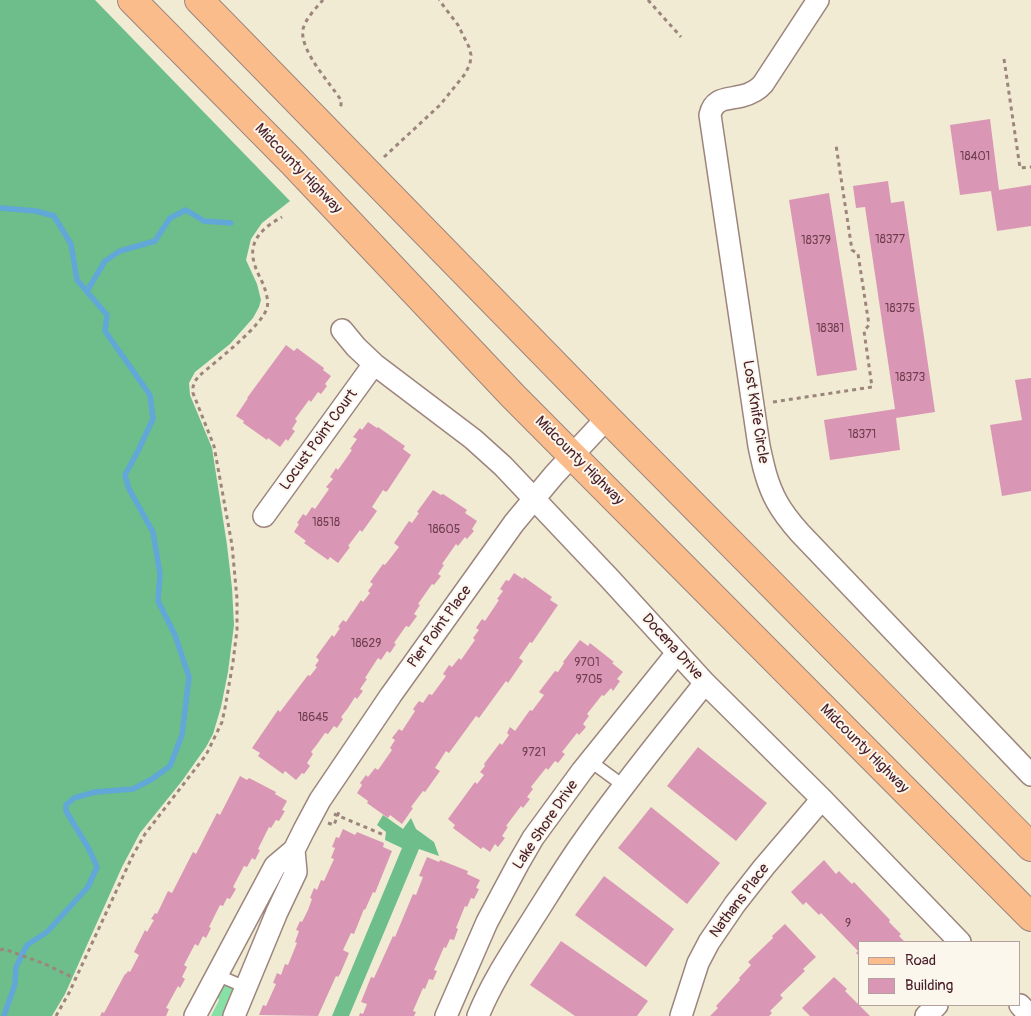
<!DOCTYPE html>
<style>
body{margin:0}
#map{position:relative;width:1031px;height:1016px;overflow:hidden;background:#f0ebd2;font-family:Pangolin,sans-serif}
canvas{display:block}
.legend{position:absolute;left:858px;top:941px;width:162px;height:65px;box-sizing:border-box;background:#fbf7ec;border:1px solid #b4a19f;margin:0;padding:6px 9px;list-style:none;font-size:15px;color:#4a1f2b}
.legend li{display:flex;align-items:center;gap:10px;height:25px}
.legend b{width:25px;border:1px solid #b4a19f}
</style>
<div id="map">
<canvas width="1031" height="1016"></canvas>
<ul class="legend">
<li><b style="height:6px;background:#fabc8b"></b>Road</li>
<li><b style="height:14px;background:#da97b5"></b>Building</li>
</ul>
</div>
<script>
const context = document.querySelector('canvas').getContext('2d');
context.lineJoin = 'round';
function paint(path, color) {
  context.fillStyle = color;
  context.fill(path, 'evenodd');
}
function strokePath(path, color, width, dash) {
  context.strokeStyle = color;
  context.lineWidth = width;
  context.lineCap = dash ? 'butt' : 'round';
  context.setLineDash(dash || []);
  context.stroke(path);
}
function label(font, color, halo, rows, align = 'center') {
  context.font = font + ' Pangolin,sans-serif';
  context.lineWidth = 4;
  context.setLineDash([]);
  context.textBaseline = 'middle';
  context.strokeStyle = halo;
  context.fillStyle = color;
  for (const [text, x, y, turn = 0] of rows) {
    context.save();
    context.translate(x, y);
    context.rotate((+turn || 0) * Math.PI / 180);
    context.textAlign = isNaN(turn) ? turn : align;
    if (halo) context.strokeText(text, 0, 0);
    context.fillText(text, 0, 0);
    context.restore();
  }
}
paint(new Path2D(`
 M224 985 232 989 235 995 225 1016H211L219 1000 216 993 219 987Z`), '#87e0a5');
paint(new Path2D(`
 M0 0H95L290 201 262 223 251 239 246 260 257 284 261 300 259 307 253 318 230 344 195 372 189 383 190 395 212 448 227 545 232 588 234 625 228 672 221 707 213 734 206 747 182 781 140 833 122 867 65 994 52 1016H0Z
 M383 815 403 829 411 818 416 829 434 842 439 856 419 849 349 1016H332L402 848 385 840 386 832 377 825Z`), '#6dbe8a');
strokePath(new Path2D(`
 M0 208 36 211 54 216 71 244 77 280 107 315 105 331 150 395 153 419 138 451 125 475 129 489 153 532 160 574 158 601 175 635 189 677 182 735 170 766 152 779 133 789 95 792 74 798 66 805V811L89 849 97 867 88 887 47 932 27 945 16 967 15 984 4 1016
 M87 291 105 261 120 251 155 241 170 218 186 210 204 221 231 223`), '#61a7d7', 5.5);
paint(new Path2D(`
 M990 119 999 190 1031 185V226L997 231 991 191 960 195 950 125Z
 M888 181 891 203 904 201 935 412 896 418 900 450 830 460 824 420 895 409 865 207 856 208 853 186Z
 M829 193 857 370 817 376 789 200Z
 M286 345 294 351 297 348 324 368 323 370 331 376 325 384 327 386 321 394 318 392 311 402 309 400 295 419 297 421 292 429 295 431 288 441 286 439 280 447 268 438 267 440 243 423 244 421 236 416 248 398H247Z
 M1031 378V491L1002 496 990 425 1022 420 1015 380Z
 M368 422 377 428 378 427 405 446 403 449 411 455 388 490 386 492 383 490 372 507 377 511 362 532 360 530 348 546 350 547 338 563 330 557 328 560 304 543 306 541 294 532 299 524 297 523 303 514 306 516 312 507 315 509 329 489 326 487 333 479 330 477 336 468 338 470 352 450 350 449 357 439 353 437 360 428 362 430Z
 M433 490 441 495 443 494 467 510 465 513 477 521 472 529 474 531 467 539 465 537 458 546 456 544 442 564 444 565 438 574 441 576 434 585 432 584 418 604 420 605 414 614 417 616 409 627 406 626 394 643 396 644 390 653 387 651 381 660 378 658 365 678 367 679 360 689 363 691 357 699 355 697 348 708 341 717 343 719 337 728 334 726 328 734 325 733 318 743 311 752 313 754 307 763 310 766 304 774 302 773 296 780 285 771 283 774 258 756 260 753 252 748 278 710 280 712 308 675 310 676 317 667 315 666 319 660 316 657 332 635 334 637 340 628 338 627 343 620 346 622 361 600 363 602 370 593 368 591 373 584 370 582 383 564 385 565 399 547 394 543 409 521 412 523 419 513 417 512Z
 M514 573 523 579 524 577 552 597 550 600 558 605 532 643 530 642 519 658 523 661 510 680 508 683 506 681 479 718 476 716 449 753 446 751 435 768 440 771 425 792 423 791 411 807 413 808 402 824 390 815 388 818 367 803 368 801 357 793 362 785 360 783 366 775 368 777 375 768 378 770 392 750 390 748 395 740 392 738 399 729 402 731 415 711 413 709 419 701 423 703 429 694 432 695 446 676 443 674 449 665 452 667 459 658 461 660 475 640 473 638 479 630 476 628 482 619 485 621 499 600 497 599 503 591 500 589 506 580 509 581Z
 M580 640 588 646 590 643 614 662 612 663 623 672 617 679 620 681 613 691 611 688 604 696 602 695 587 714 589 716 583 724 586 727 579 735 577 733 562 752 565 754 558 763 555 761 548 770 546 768 538 778 531 787 533 789 527 797 530 799 523 808 521 806 506 826 508 827 502 836 505 838 498 847 495 844 490 852 483 847 481 849 453 828 455 825 448 819 475 782 477 784 484 775 480 772 485 766 484 764 500 743 502 745 509 735 507 733 510 727 515 731 530 710 532 711 544 695 539 692 555 671 558 672 564 663 563 662Z
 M698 747 767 803 736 841 667 786Z
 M240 776 247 780 249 778 276 792 275 794 287 801 282 810 285 811 279 821 276 820 271 828 269 827 258 849 260 850 255 860 252 858 247 867 244 866 233 887 236 889 230 899 227 898 223 906 220 905 209 927 211 928 206 938 203 936 198 946 195 944 184 965 187 967 182 977 185 979 180 988 178 986 166 1008 169 1009 166 1016H100L102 1012 104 1013 125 974H126L128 971 130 972 139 955 134 952 145 930 147 932 154 920 151 919 155 913 157 914 168 891 172 893 193 852 196 854 217 813 220 815Z
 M651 807 720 863 687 904 618 848Z
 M343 829 355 835 357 832 384 843 383 847 392 851 375 893 373 892 365 910 364 909 354 934 351 933 343 950 349 953 340 974 338 977 336 976 318 1016 259 1015 263 1005 266 1006 276 984 273 983 277 973 281 975 285 964 288 965 297 943 295 942 299 931 296 930 300 921 302 922 308 910 312 899 310 898 314 888 317 890 321 880 324 881 334 859 331 858 335 848 332 847 336 837 339 838Z
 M427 857 439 862 440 860 468 871 467 874 480 880 476 888 479 889 474 899 471 898 467 907 465 906 456 928 458 929 454 940 450 939 446 948 444 947 434 970 437 971 433 980 429 979 425 989 423 988 413 1011 416 1012 414 1016H359L360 1013 363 1014 367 1004 361 1002 371 977 374 978 393 936 395 937 413 894 416 895 423 877 419 876Z
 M824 860 836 874 839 871 852 884 854 882 890 920 889 922 901 934 899 936 905 942H860V957L856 953 858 951 821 913 819 915 806 902 803 905 791 892Z
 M604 876 674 929 646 967 575 915Z
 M785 924 816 957 803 969 805 971 780 995 783 998 770 1011 772 1013 769 1016H710L718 1008 716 1006 740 980 739 978 751 965 748 962 773 938 772 936Z
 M561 941 648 1001 637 1016H575L530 985Z
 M834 977 847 989 845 991 870 1016H810L802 1008Z`), '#da97b5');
const service = new Path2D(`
 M590 761 624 786
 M217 975 245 987`);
const minor = new Path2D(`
 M818 0 763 84C757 91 750 94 742 96 727 100 714 97 710 115L759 446C763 465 767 484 777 502 783 513 792 524 800 533L1031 775
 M342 330 356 347 374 364 473 439 503 466 610 579 705 683 822 799 960 942
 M264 516 374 364
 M1020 1005 1030 1016
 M195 1016 275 866 294 850 304 830 320 800 391 695 514 523 554 475 607 418
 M234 1016 277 912 296 872 294 850
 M446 1016 487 922 518 864 533 838 582 771 677 653
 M478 1016C492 981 514 949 534 917 550 892 565 867 582 843 620 788 663 736 705 683
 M681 1016 698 963 709 942 735 904 764 867 822 799
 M926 1016 937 1005`);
const primary = new Path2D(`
 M132 0 293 163 513 396 1031 917
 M199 0 607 418 1031 847`);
strokePath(service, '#9d857e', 14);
strokePath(minor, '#9d857e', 24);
strokePath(primary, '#9d857e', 30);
strokePath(new Path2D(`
 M323 0C316 8 306 18 303 29 299 50 330 83 341 100V105L339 110
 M648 0 681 37
 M1004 59 1020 168 1031 167
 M384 157 440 105 465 74 470 64 471 55 469 47 458 25 439 0
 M773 402 872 387 864 331 869 325 858 254 852 250 836 145
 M334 814 384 835
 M328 823 334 825 340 809
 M0 950 4 949 45 964 76 979
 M56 1016 69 993 132 857 145 834 206 755 222 722 225 708 233 662 237 630V599L232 545 214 446 193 393V387L195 381 199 376C215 362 262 326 267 308 269 301 266 293 264 286 260 277 254 267 253 257 250 238 267 225 282 217`), '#9d857e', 3, [4, 4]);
strokePath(service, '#fff', 11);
strokePath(minor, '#fff', 21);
strokePath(primary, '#fabc8b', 28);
label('12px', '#6e3d4e', null, [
 ["18401",975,157],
 ["18377",890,240],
 ["18379",816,241],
 ["18375",900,309],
 ["18381",830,329],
 ["18373",910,378],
 ["18371",862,435],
 ["18518",326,523],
 ["18605",444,530],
 ["18629",366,644],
 ["9701",587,663],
 ["9705",589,680],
 ["18645",313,718],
 ["9721",534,753],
 ["9",848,924]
]);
label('15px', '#4a1f2b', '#fbf7ec', [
 ["Midcounty Highway",298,169,46],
 ["Lost Knife Circle",755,412,81],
 ["Locust Point Court",319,440,-54],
 ["Midcounty Highway",579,461,45],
 ["Pier Point Place",440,627,-54],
 ["Docena Drive",672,647,48],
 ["Midcounty Highway",864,749,45],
 ["Lake Shore Drive",546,825,-56],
 ["Nathans Place",740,901,-53]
]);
</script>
